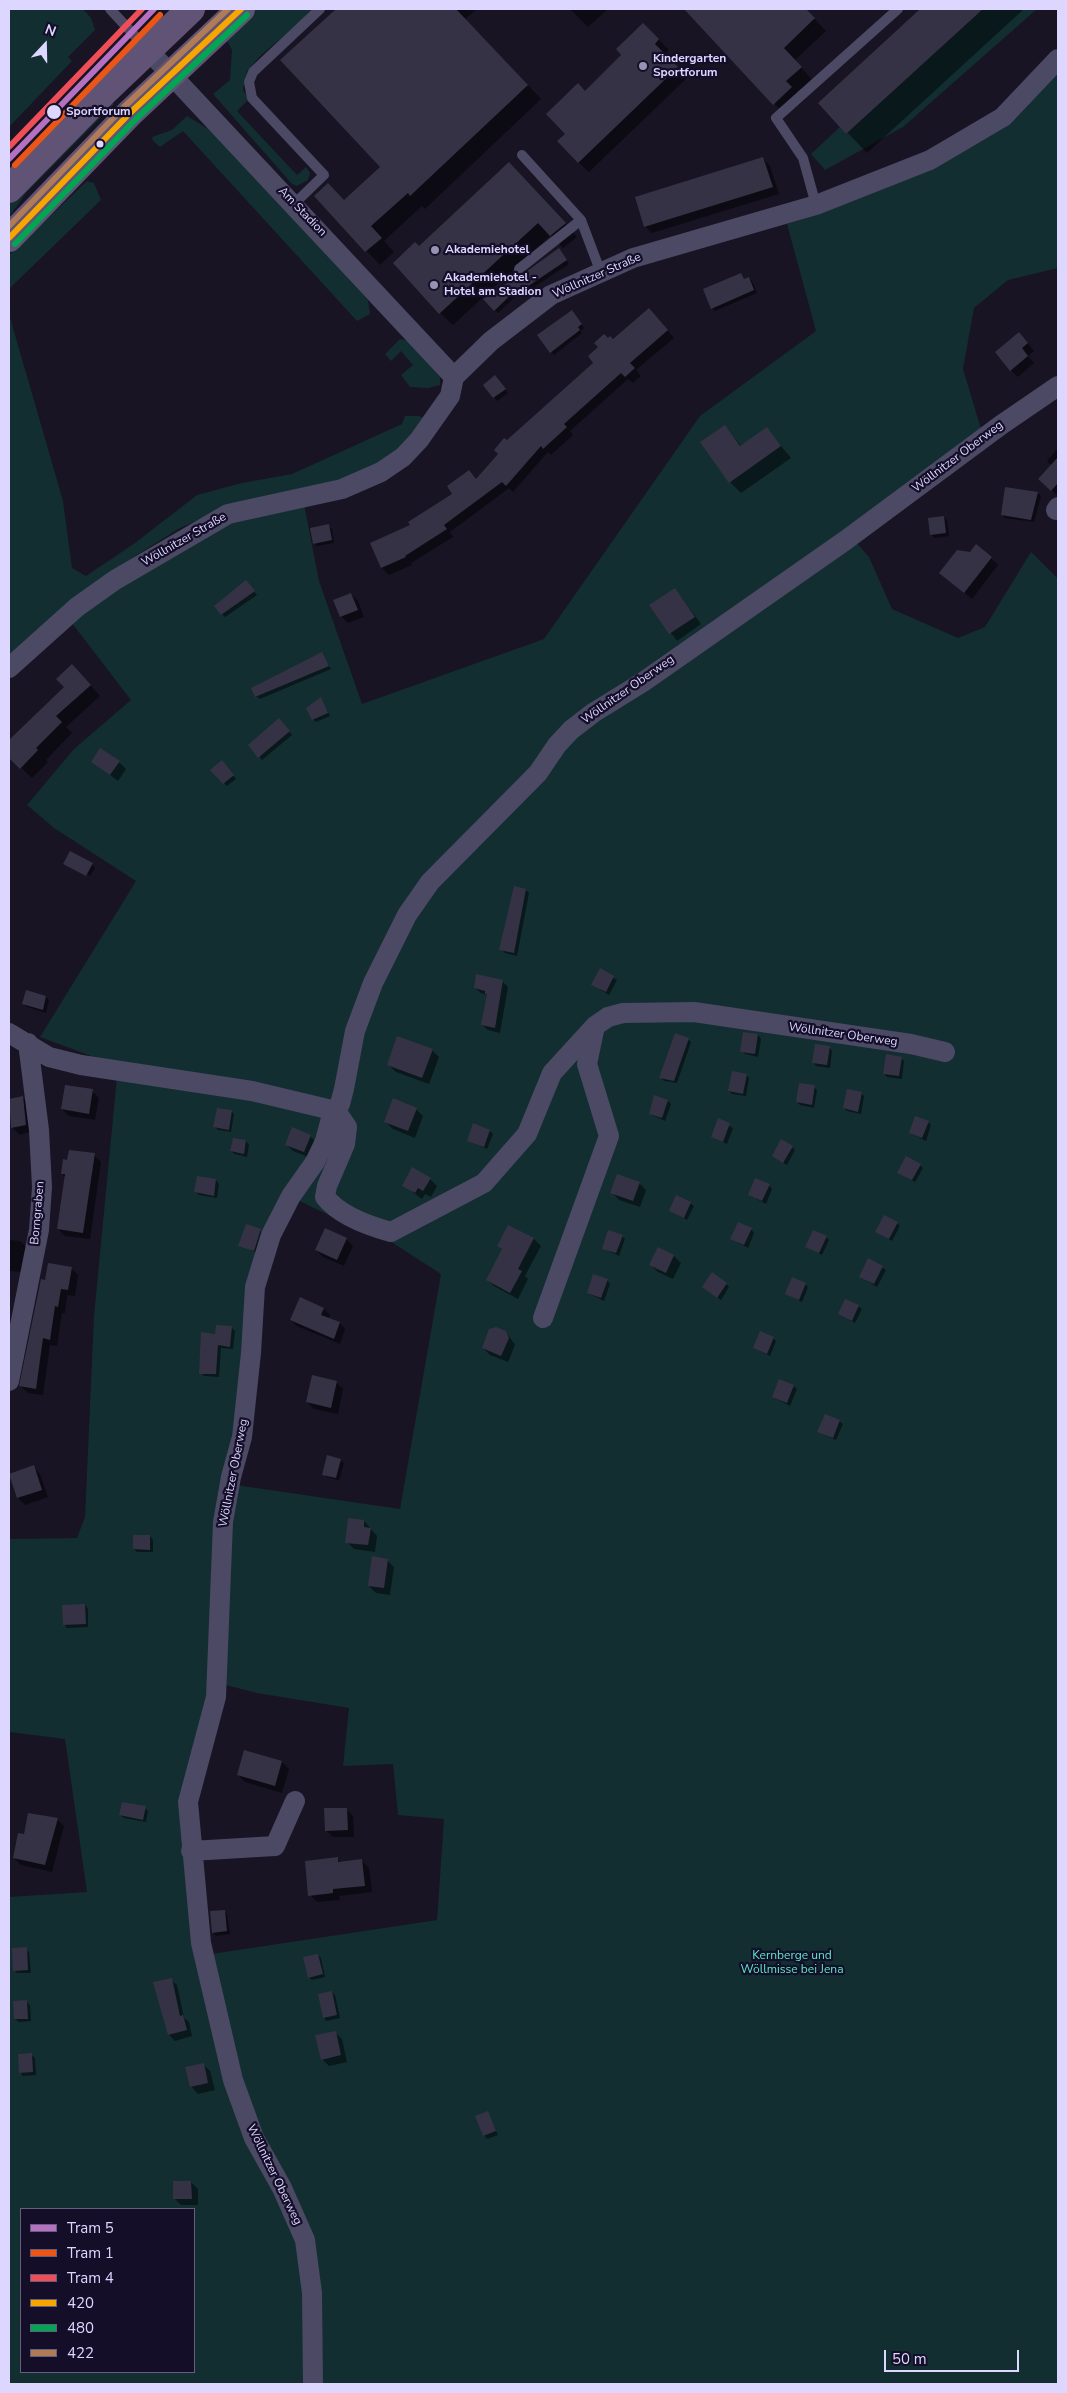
<!DOCTYPE html>
<meta charset="utf-8">
<style>
body{margin:0}
#map{position:relative;width:1067px;height:2393px;overflow:hidden;background:#181423;font-family:"Nunito Sans",sans-serif}
canvas{display:block}
.frame{position:absolute;inset:0;border:10px solid #ddd6ff;pointer-events:none}
.legend{position:absolute;left:20px;top:2208px;width:175px;height:165px;box-sizing:border-box;background:#140e29;border:1px solid #645e7f;margin:0;padding:6px 9px;list-style:none;font-size:15px;color:#ddd6ff}
.legend li{display:flex;align-items:center;gap:10px;height:25px}
.legend b{width:25px;border:1px solid #645e7f}
.north{position:absolute;left:20px;top:20px;width:50px;height:50px;-webkit-text-stroke:4px #140e29;paint-order:stroke;rotate:21deg;font-size:14px;font-weight:700;line-height:20px;text-align:center;color:#ddd6ff}
.north::after{content:'';display:block;margin:auto;width:18px;height:22px;background:#ddd6ff;clip-path:polygon(50% 0,100% 100%,50% 72%,0 100%)}
.scale{position:absolute;left:884px;top:2350px;width:135px;height:22px;box-sizing:border-box;border:2px solid #ddd6ff;border-top:0;padding-left:6px;font-size:15px;line-height:18px;white-space:nowrap;color:#ddd6ff;-webkit-text-stroke:4px #140e29;paint-order:stroke}
</style>
<div id="map">
<canvas width="1067" height="2393"></canvas>
<div class="frame"></div>
<ul class="legend">
<li><b style="height:6px;background:#b670c1"></b>Tram 5</li>
<li><b style="height:6px;background:#eb5516"></b>Tram 1</li>
<li><b style="height:6px;background:#f04e57"></b>Tram 4</li>
<li><b style="height:6px;background:#f7a600"></b>420</li>
<li><b style="height:6px;background:#00a651"></b>480</li>
<li><b style="height:6px;background:#b07c57"></b>422</li>
</ul>
<div class="north">N</div>
<div class="scale">50 m</div>
</div>
<script>
const context = document.querySelector('canvas').getContext('2d');
context.lineJoin = 'round';
function paint(path, color) {
  context.fillStyle = color;
  context.fill(path, 'evenodd');
}
function strokePath(path, color, width, dash) {
  context.strokeStyle = color;
  context.lineWidth = width;
  context.lineCap = dash ? 'butt' : 'round';
  context.setLineDash(dash || []);
  context.stroke(path);
}
function label(font, color, halo, rows, align = 'center') {
  context.font = font + ' "Nunito Sans",sans-serif';
  context.lineWidth = 4.5;
  context.setLineDash([]);
  context.textBaseline = 'middle';
  context.strokeStyle = halo;
  context.fillStyle = color;
  for (const [text, x, y, turn = 0] of rows) {
    context.save();
    context.translate(x, y);
    context.rotate((+turn || 0) * Math.PI / 180);
    context.textAlign = isNaN(turn) ? turn : align;
    if (halo) context.strokeText(text, 0, 0);
    context.fillText(text, 0, 0);
    context.restore();
  }
}
paint(new Path2D(`
 M9 9H83L91 18 95 30 68 57 72 61 9 127Z
 M256 9H316L261 55 247 71 243 90 249 99 237 111 297 175 306 167 310 173 308 180 297 186 292 184 213 94 230 80 232 50 226 39Z
 M983 9H1037L903 127 825 170 811 154 840 127 846 134Z
 M1058 72V268L1008 280 974 308 963 369 985 442 854 540 869 557 892 609 958 638 985 627 1031 552 1058 579V2384H9V1897L87 1892 65 1739 9 1732V1539L77 1538 85 1517 94 1316 118 1066 40 1037 136 881 54 828 27 805 74 749 131 700 71 622 123 582 210 529 304 504 319 581 362 704 544 639 700 416 816 331 787 224 819 214 933 169ZM287 1195 366 1233 385 1238 441 1274 400 1509 222 1483 238 1433 271 1224ZM210 1681 257 1693 349 1708 343 1766 393 1764 398 1815 444 1819 437 1920 198 1956 181 1796ZM21 2209H194V2372H21Z
 M111 102 114 104 26 193 9 217V205Z
 M187 116 213 132 368 300 370 314 357 321 183 131 160 147 153 141 152 137 172 130Z
 M87 181 94 183 101 200 9 289V255Z
 M9 314 63 501 72 568 86 576 135 543 197 495 242 483 292 474 402 424 405 416H419L426 419 407 443 365 473 224 509 180 528 132 558 9 659Z
 M400 339 410 341 440 377V385L428 388 410 387 401 375 413 365 401 351 391 361 385 354Z`), '#122e31');
paint(new Path2D(`
 M338 9H477L465 19 541 99 425 209 422 206 384 241 394 252 380 265 316 196 344 202 382 167 282 60Z
 M570 9H608L588 27Z
 M685 9H805L826 31 795 60 812 80 785 115Z
 M922 9H1024L867 153 819 103Z
 M643 24 669 50 664 55 687 78 589 172 578 162 567 134 585 92 623 55Z
 M763 159 770 166 779 194 652 233 645 226Z
 M521 176 577 237 563 248 551 235 453 325 440 313 419 248Z
 M562 253 569 264 522 295 520 292 498 313 485 299Z
 M741 274 745 280 749 278 752 281 757 293 715 311 712 308Z
 M575 315 584 328 580 331 582 333 554 355 551 352Z
 M656 317 674 338 636 370 641 376 633 383 628 379 570 431 573 435 551 455 548 452 513 492 509 488 450 532 453 537 411 563 412 565 389 575 382 568 372 544 412 525 477 480 499 454 507 442 595 363 608 340H613Z
 M1026 341 1034 351 1028 356 1034 363 1018 377 1011 370Z
 M498 380 508 393 497 401 485 385Z
 M725 426 742 447 767 429 791 458 741 493 730 482Z
 M1058 448V496L1047 486 1052 466 1047 461Z
 M1038 493 1041 496 1034 522 1005 518 1002 515Z
 M944 517 947 520 949 536 934 538 931 534Z
 M328 526 332 529 334 543 317 546 314 543Z
 M991 558 998 565 972 599 941 573Z
 M246 582 257 595 225 617 222 614Z
 M675 589 701 624 677 641 651 606Z
 M351 594 358 601 364 617 348 623 341 616Z
 M322 654 331 669 260 699 256 696Z
 M83 677 100 696 66 727 72 733 46 760 48 762 32 778 9 756V743L65 687Z
 M321 699 330 716 316 722 313 719Z
 M282 723 292 735 262 760 250 745Z
 M93 762H119L126 769 118 781Z
 M225 765 236 779 227 786 212 771Z
 M67 864H92L95 868 90 876Z
 M526 890 529 893 517 956 505 953 502 950Z
 M601 970 617 980 609 995 593 985Z
 M502 981 508 987 500 1033 488 1030 482 1025 488 995 481 993 475 988Z
 M46 997 49 1000 46 1013 27 1007 24 1004Z
 M744 1033 758 1035 761 1039 758 1057 745 1054 742 1051Z
 M688 1039 691 1042 677 1083 664 1081 661 1078Z
 M829 1047 832 1051 830 1068 816 1066 813 1062Z
 M432 1050 439 1057 429 1084 396 1072 389 1065Z
 M901 1058 904 1061 902 1079 887 1077 884 1074Z
 M746 1075 749 1078 746 1096 732 1094 729 1091Z
 M814 1087 817 1090 814 1108 800 1105 797 1102Z
 M92 1091 99 1098 95 1120 69 1116 62 1109Z
 M861 1093 864 1096 861 1114 847 1111 844 1108Z
 M22 1097 29 1104 33 1131 20 1135 13 1128 9 1100Z
 M668 1101 671 1104 665 1121 650 1114Z
 M416 1109 423 1116 415 1138 393 1129 386 1122Z
 M231 1111 234 1114 231 1132 218 1130 215 1127Z
 M718 1120 733 1128 727 1144 712 1137Z
 M928 1122 931 1125 926 1141 910 1133Z
 M490 1131 493 1134 487 1149 468 1140Z
 M310 1136 317 1143 311 1158 293 1151 286 1144Z
 M246 1141 249 1145 247 1157 235 1154 231 1151Z
 M792 1147 795 1150 787 1165 775 1157Z
 M94 1155 101 1162 90 1239 65 1236 58 1229 65 1177 62 1173 68 1161Z
 M920 1165 923 1168 915 1182 899 1172Z
 M198 1178 216 1180 219 1184 217 1198 199 1195 196 1192Z
 M430 1179 437 1186 431 1197 425 1194 422 1199 403 1185Z
 M639 1183 646 1190 640 1207 619 1200 612 1192Z
 M769 1185 772 1189 766 1204 749 1195Z
 M690 1203 694 1206 687 1220 670 1210Z
 M897 1223 900 1226 892 1241 877 1232Z
 M509 1226 534 1239 541 1246 525 1276 528 1279 518 1299 494 1286 487 1279 503 1250 498 1246Z
 M751 1229 754 1233 748 1248 732 1239Z
 M260 1230 263 1233 257 1253 240 1245Z
 M622 1236 625 1239 619 1256 603 1248Z
 M826 1237 829 1240 822 1255 807 1246Z
 M346 1239 353 1246 344 1266 323 1257 316 1250Z
 M9 1240 20 1241 27 1248 25 1272 9 1271Z
 M674 1256 681 1263 673 1279 658 1272 651 1265Z
 M869 1260 886 1270 877 1287 861 1277Z
 M71 1268 78 1275 75 1296 67 1295 65 1313H62L57 1346 50 1345 43 1395 28 1393 21 1386 47 1281Z
 M607 1280 610 1284 604 1301 588 1293Z
 M726 1284 729 1287 721 1300 707 1290Z
 M805 1284 808 1287 802 1302 786 1293Z
 M301 1299 324 1309 330 1315 328 1319 340 1323 345 1329 340 1344 297 1326 291 1320Z
 M858 1306 862 1309 855 1323 839 1314Z
 M232 1328 235 1331 233 1349 221 1348 219 1377 204 1376 201 1373 216 1335Z
 M506 1332 515 1345 508 1362 490 1355 483 1348Z
 M773 1338 776 1341 770 1356 754 1348Z
 M336 1382 343 1389 338 1414 314 1409 307 1402Z
 M794 1386 797 1389 790 1406 773 1397Z
 M839 1421 843 1424 836 1440 819 1432Z
 M340 1460 344 1463 339 1480 327 1477 324 1474Z
 M33 1467 40 1474 48 1497 25 1505 18 1498Z
 M364 1521 377 1536 375 1552 354 1549 347 1542Z
 M150 1536 153 1540V1552H137L134 1549Z
 M387 1560 394 1567 390 1595 376 1593 369 1586Z
 M85 1605 88 1609V1627L67 1628 64 1624Z
 M245 1752 282 1762 289 1769 282 1793 245 1782 238 1775Z
 M145 1808 148 1811 146 1822 124 1818 121 1815Z
 M346 1809 353 1816 354 1837H333L326 1830Z
 M57 1819 64 1826 52 1872 21 1865 14 1858Z
 M337 1859 342 1863 362 1861 369 1868 372 1892 339 1896 340 1900 317 1902 310 1895Z
 M224 1911 227 1914 230 1934 216 1936 213 1933Z
 M26 1949 29 1952 31 1973H17L14 1970Z
 M318 1955 321 1958 325 1977 312 1980 309 1977Z
 M171 1980 177 1985 184 2018 189 2022 192 2036 175 2041 169 2035 154 1983Z
 M332 1992 335 1995 340 2018 327 2021 324 2018Z
 M27 2002 30 2005 31 2021 19 2022 15 2019Z
 M335 2032 342 2039 347 2062 329 2066 322 2059Z
 M32 2055 35 2058 36 2075 23 2076 20 2072Z
 M203 2064 210 2071 215 2090 198 2094 191 2086Z
 M488 2113 498 2135 487 2139 484 2135Z
 M191 2182 198 2189V2205H181L174 2198Z`), '#0007');
paint(new Path2D(`
 M336 9H456L528 85 410 196 408 193 371 226 382 238 365 252 314 196 328 183 344 200 380 167 280 60Z
 M684 9H806L815 18 784 48 802 67 786 81 792 87 773 105Z
 M920 9H983L846 134 818 103Z
 M643 23 659 39 655 44 678 67 578 163 557 141 565 134 546 114 578 83 585 91 621 55 616 49Z
 M763 157 773 187 644 227 635 197Z
 M509 162 566 223 550 236 538 223 439 314 393 263 415 242 419 246Z
 M559 248 567 260 518 293 516 290 494 311 483 299 518 276 523 274Z
 M741 273 744 279 749 277 754 290 711 309 703 289Z
 M649 308 668 330 630 363 635 368 625 377 621 373 564 424 567 427 543 449 541 446 506 486 502 482 444 525 447 529 405 556 406 557 381 568 370 543 410 525 408 522 452 494 447 486 469 470 476 479 498 454 494 450 504 438 507 440 593 363 588 356 598 347 594 343 604 334 608 338 610 336 613 339Z
 M572 310 582 324 578 327 580 330 550 353 537 335Z
 M1019 332 1028 343 1022 348 1028 356 1010 371 995 352Z
 M495 375 506 389 493 398 483 385Z
 M725 425 740 446 767 427 781 446 729 483 700 442Z
 M1058 457V483L1051 491 1038 479Z
 M1005 487 1038 492 1031 520 1001 515Z
 M944 516 946 533 930 535 928 518Z
 M329 524 332 540 313 544 310 528Z
 M976 544 992 557 964 593 939 573 957 550 970 552Z
 M246 580 255 591 221 615 214 606Z
 M675 588 695 617 669 634 649 605Z
 M351 593 358 610 340 617 333 600Z
 M322 652 329 666 255 697 251 688Z
 M72 664 91 685 56 716 62 722 36 748 38 750 20 769 9 758V740L64 687 56 679Z
 M321 697 328 713 312 720 306 708Z
 M279 718 290 731 258 758 248 745Z
 M100 748 120 761 110 775 91 762Z
 M222 760 234 775 223 784 210 770Z
 M70 851 93 863 86 876 63 864Z
 M514 886 526 889 514 953 499 950Z
 M600 968 614 976 606 992 591 985Z
 M476 974 503 980 495 1028 481 1025 487 994H485V991L474 988Z
 M26 990 46 996 43 1010 22 1004Z
 M743 1032 758 1034 755 1054 740 1052Z
 M675 1033 689 1038 674 1081 659 1078Z
 M397 1036 433 1049 422 1078 387 1065Z
 M815 1044 830 1046 827 1065 812 1063Z
 M886 1054 902 1057 899 1076 883 1074Z
 M732 1071 747 1074 743 1094 728 1091Z
 M799 1083 815 1085 812 1105 796 1102Z
 M65 1085 93 1089 89 1114 61 1109Z
 M847 1089 862 1092 858 1112 843 1108Z
 M654 1095 668 1100 662 1118 649 1114Z
 M23 1096 26 1125 11 1128 9 1099Z
 M393 1098 417 1108 408 1131 384 1122Z
 M217 1108 232 1110 229 1130 213 1127Z
 M915 1116 929 1121 922 1138 909 1133Z
 M718 1118 730 1123 723 1142 711 1137Z
 M473 1123 490 1130 484 1147 467 1141Z
 M292 1127 311 1135 304 1152 285 1145Z
 M233 1138 246 1140 244 1154 230 1151Z
 M781 1139 793 1146 783 1163 772 1156Z
 M69 1150 95 1153 83 1233 57 1229 65 1174H61L63 1159 67 1160Z
 M906 1156 921 1164 912 1180 897 1173Z
 M412 1167 431 1178 423 1191 418 1188 415 1193 402 1186Z
 M617 1174 640 1182 633 1201 610 1193Z
 M197 1176 216 1179 214 1196 194 1192Z
 M755 1178 770 1184 762 1201 748 1195Z
 M676 1195 691 1202 684 1218 669 1211Z
 M884 1215 898 1222 889 1239 875 1232Z
 M738 1222 752 1228 744 1245 730 1239Z
 M246 1224 261 1229 254 1251 238 1246Z
 M508 1225 534 1238 518 1269 522 1271 510 1293 486 1280 502 1249 497 1246Z
 M325 1228 347 1238 337 1260 315 1250Z
 M608 1230 623 1235 616 1253 602 1249Z
 M813 1230 827 1236 819 1253 805 1247Z
 M658 1247 674 1255 666 1273 649 1265Z
 M868 1258 883 1266 874 1284 859 1277Z
 M48 1263 72 1267 68 1290 61 1289 58 1307 55 1306 50 1340 43 1338 36 1389 19 1386 41 1279 45 1280Z
 M712 1272 727 1283 717 1298 702 1287Z
 M593 1274 608 1279 601 1298 587 1293Z
 M792 1277 806 1283 799 1300 785 1294Z
 M300 1297 324 1308 321 1315 340 1322 334 1339 290 1320Z
 M845 1299 859 1305 852 1321 838 1314Z
 M216 1325 232 1326 230 1347 218 1345 216 1374H199L201 1332 215 1334Z
 M496 1327 506 1331 509 1338 501 1356 482 1348 489 1329Z
 M760 1331 774 1337 767 1354 753 1348Z
 M312 1375 337 1381 331 1408 306 1402Z
 M779 1379 794 1385 787 1403 772 1397Z
 M825 1414 840 1420 833 1438 817 1432Z
 M327 1455 341 1459 336 1478 322 1475Z
 M34 1465 42 1490 17 1498 9 1474Z
 M348 1518 364 1520V1527L371 1528 368 1545 345 1543Z
 M133 1535H150V1550L133 1549Z
 M372 1556 388 1559 384 1588 368 1586Z
 M85 1604 86 1624 63 1625 62 1605Z
 M244 1750 282 1761 275 1786 237 1775Z
 M122 1802 146 1806 143 1820 119 1815Z
 M324 1808H347L348 1830 325 1831Z
 M28 1813 58 1818 45 1865 13 1858 18 1833 24 1834Z
 M338 1857V1862L362 1859 365 1886 333 1889V1893L308 1896 305 1861Z
 M225 1910 227 1931 212 1933 210 1911Z
 M27 1947 28 1970 13 1971 12 1948Z
 M318 1954 323 1974 308 1978 303 1957Z
 M172 1978 180 2016 183 2015 187 2030 168 2035 153 1982Z
 M332 1991 337 2015 323 2018 318 1994Z
 M27 2000 28 2019H14L13 2001Z
 M336 2031 341 2055 321 2060 315 2035Z
 M32 2053 33 2072 19 2073 18 2054Z
 M204 2063 208 2083 190 2087 185 2067Z
 M488 2111 496 2131 483 2136 475 2116Z
 M173 2181H191L192 2199H173Z`), '#363245');
strokePath(new Path2D(`
 M110 9 148 50
 M522 155 581 220 601 273
 M294 204 324 175 252 98 249 82 253 72 320 9
 M816 205 803 158 776 118 898 9
 M519 269 581 220`), '#4b4964', 10);
strokePath(new Path2D(`
 M148 50 454 377
 M1056 510 1058 507
 M9 668 77 607 115 580 228 514 342 489 381 472 403 457 419 440 450 396 454 377 491 341 551 295 633 258 816 205 930 160 1003 117 1058 59
 M9 1033 49 1057 81 1065 252 1091 336 1111 347 1127 345 1144 327 1186 325 1197C340 1216 369 1226 391 1232L484 1183 527 1134 552 1073 595 1026 608 1017 623 1013 694 1012 911 1044 945 1052
 M543 1318 609 1136 587 1064 595 1026
 M9 1381 39 1230 42 1187 39 1130 28 1043
 M191 1851 275 1846 295 1801
 M313 2384 312 2293 305 2240 282 2188 254 2138 233 2080 201 1943 188 1802 216 1697 223 1522 231 1477 242 1437 251 1353 255 1287 271 1235 291 1196 315 1162 325 1141 330 1122 340 1104 344 1089 355 1031 373 983 407 915 430 882 538 773 557 745 571 730 593 713 643 682 846 540 1001 425 1058 386`), '#4b4964', 20);
strokePath(new Path2D(`
 M9 189 106 90 191 9
 M9 238 130 113 241 9`), '#605375', 28);
strokePath(new Path2D(`
 M9 238 130 113 241 9`), '#f7a600', 6);
strokePath(new Path2D(`
 M15 244 136 119 247 15`), '#00a651', 6);
strokePath(new Path2D(`
 M9 226 124 107 228 9`), '#b07c57', 6);
strokePath(new Path2D(`
 M9 159 154 9`), '#b670c1', 6);
strokePath(new Path2D(`
 M15 165 160 15`), '#eb5516', 6);
strokePath(new Path2D(`
 M9 147 142 9`), '#f04e57', 6);
for (const [x, y, r, color] of [
 [643,66,5,"#9892b2"],
 [54,112,8,"#ddd6ff"],
 [100,144,4.5,"#ddd6ff"],
 [435,250,5,"#9892b2"],
 [434,285,5,"#9892b2"]
]) {
  const dot = new Path2D();
  dot.arc(x, y, r, 0, 2 * Math.PI);
  context.fillStyle = color;
  context.fill(dot);
  strokePath(dot, '#140e29', 2);
}
label('bold 12px', '#ddd6ff', '#140e29', [
 ["Kindergarten",653,59],
 ["Sportforum",653,73],
 ["Akademiehotel",445,250],
 ["Akademiehotel -",444,278],
 ["Hotel am Stadion",444,292]
], 'left');
label('bold 12px', '#ddd6ff', '#140e29', [
 ["Sportforum",66,112]
], 'left');
label('12px', '#ddd6ff', '#140e29', [
 ["Am Stadion",302,212,46],
 ["Wöllnitzer Straße",597,276,-24],
 ["Wöllnitzer Oberweg",958,457,-37],
 ["Wöllnitzer Straße",184,540,-30],
 ["Wöllnitzer Oberweg",628,690,-35],
 ["Wöllnitzer Oberweg",843,1035,8],
 ["Borngraben",38,1213,-85],
 ["Wöllnitzer Oberweg",234,1473,-79],
 ["Wöllnitzer Oberweg",274,2175,64]
]);
label('12px', '#59e8cc', '#140e29', [
 ["Kernberge und",792,1956],
 ["Wöllmisse bei Jena",792,1970]
]);
</script>
